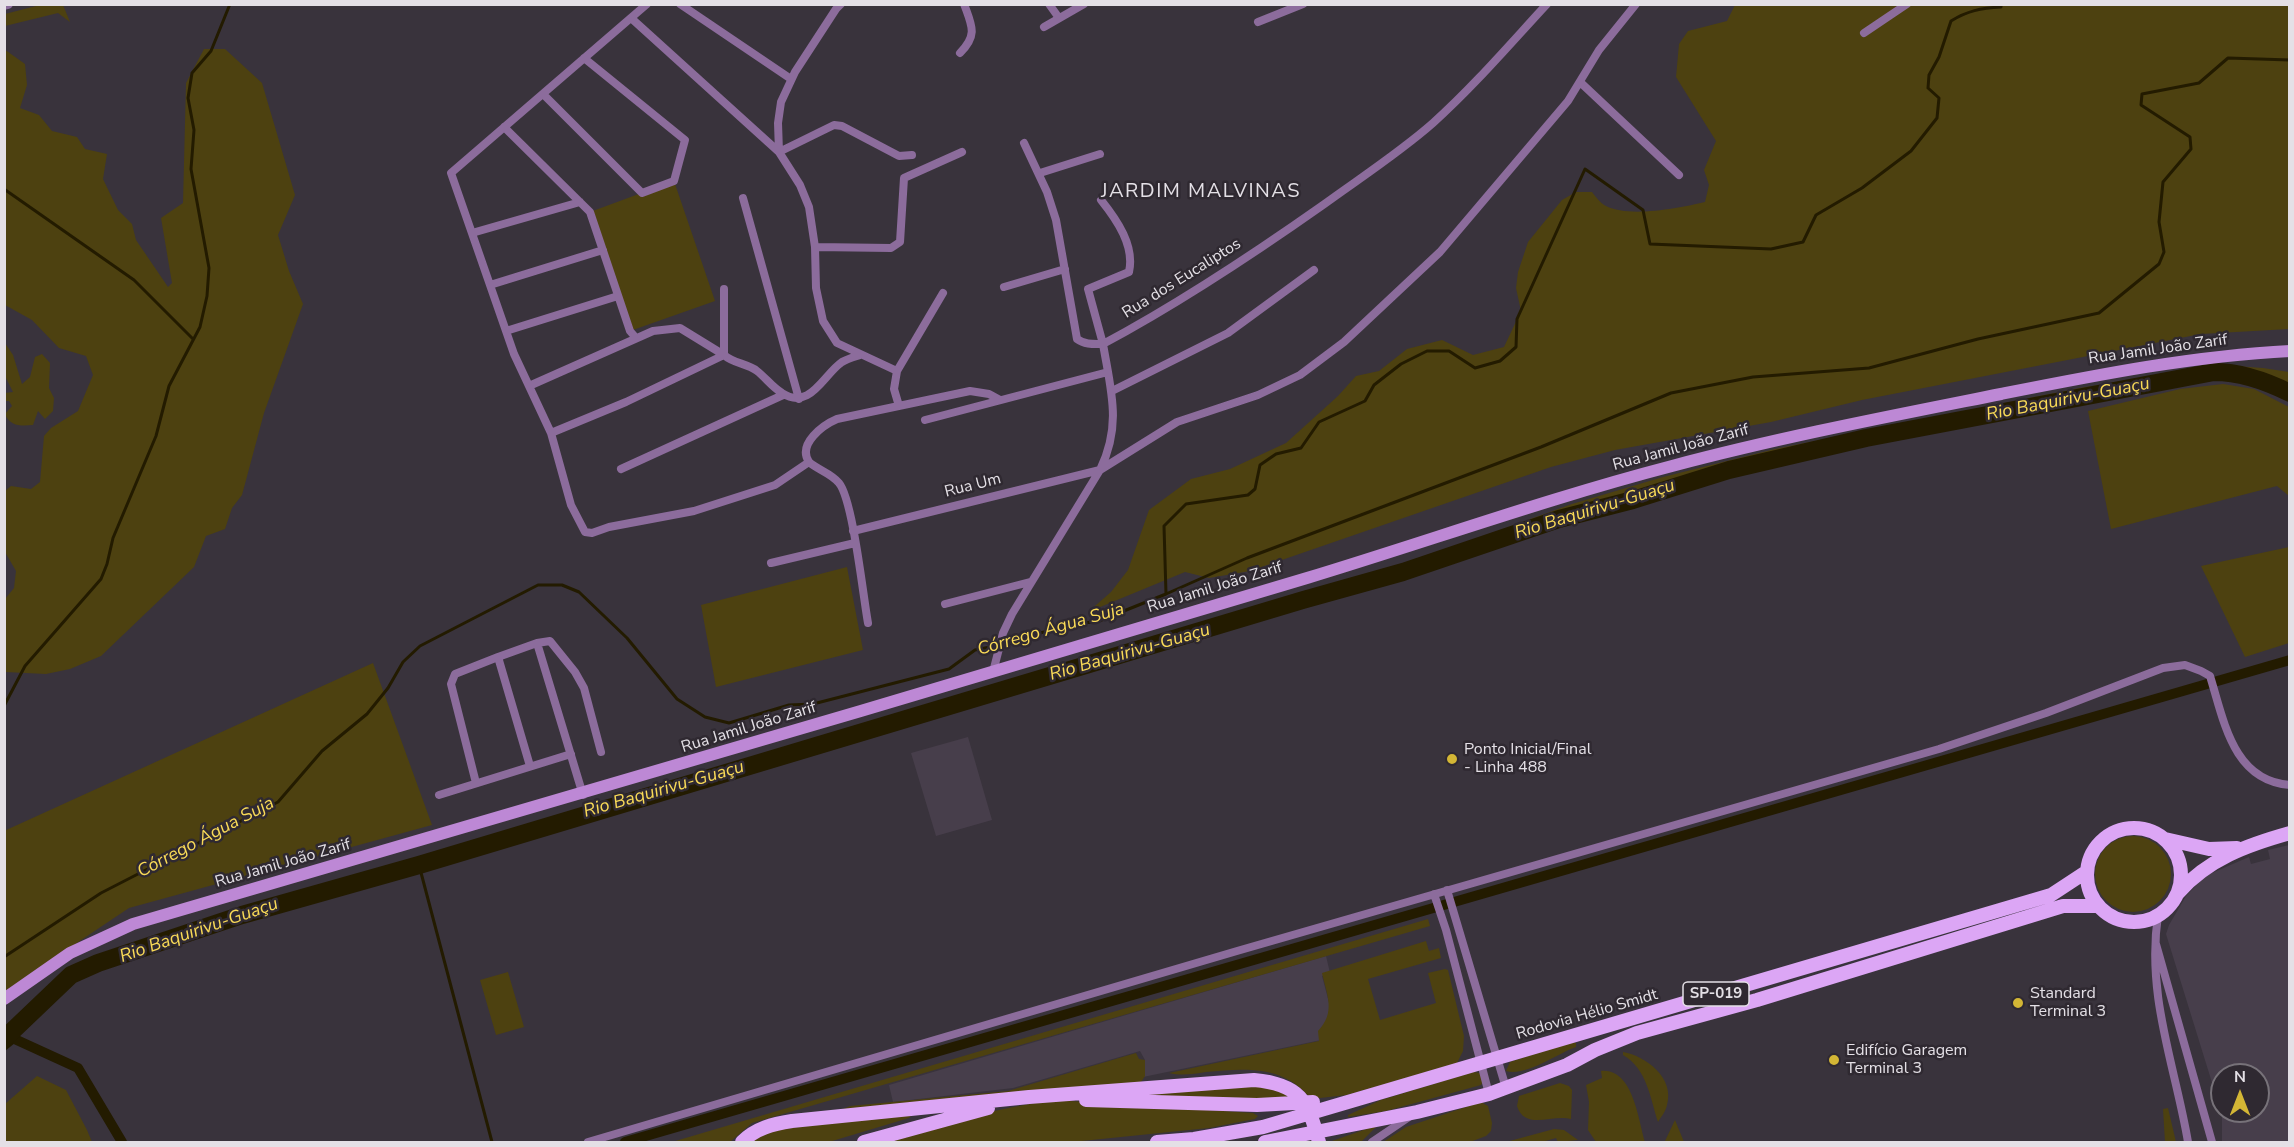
<!DOCTYPE html>
<meta charset="utf-8">
<style>
body{margin:0}
#map{position:relative;width:2294px;height:1147px;overflow:hidden;background:#39333c;font-family:"Nunito Sans",sans-serif}
canvas{display:block}
.frame{position:absolute;inset:0;border:6px solid #e4e0e6;pointer-events:none}
.north{position:absolute;left:2210px;top:1063px;width:60px;height:60px;box-sizing:border-box;background:#2f2931;border:2px solid #777279;border-radius:50%;rotate:0deg;font-size:16px;font-weight:700;line-height:24px;text-align:center;color:#e4e0e6}
.north::after{content:'';display:block;margin:auto;width:21px;height:27px;background:#d3b635;clip-path:polygon(50% 0,100% 100%,50% 72%,0 100%)}
</style>
<div id="map">
<canvas width="2294" height="1147"></canvas>
<div class="frame"></div>
<div class="north">N</div>
</div>
<script>
const context = document.querySelector('canvas').getContext('2d');
context.lineJoin = 'round';
function paint(path, color) {
  context.fillStyle = color;
  context.fill(path, 'evenodd');
}
function strokePath(path, color, width, dash) {
  context.strokeStyle = color;
  context.lineWidth = width;
  context.lineCap = dash ? 'butt' : 'round';
  context.setLineDash(dash || []);
  context.stroke(path);
}
function label(font, color, halo, rows, align = 'center') {
  context.font = font + ' "Nunito Sans",sans-serif';
  context.lineWidth = 5;
  context.setLineDash([]);
  context.textBaseline = 'middle';
  context.strokeStyle = halo;
  context.fillStyle = color;
  for (const [text, x, y, turn = 0] of rows) {
    context.save();
    context.translate(x, y);
    context.rotate((+turn || 0) * Math.PI / 180);
    context.textAlign = isNaN(turn) ? turn : align;
    if (halo) context.strokeText(text, 0, 0);
    context.fillText(text, 0, 0);
    context.restore();
  }
}
paint(new Path2D(`
 M968 737 992 820 936 836 911 753Z
 M2289 845V1142H2222V1115L2166 934 2169 925 2186 896 2205 876 2249 857 2251 864 2270 859 2268 850ZM2222 1075H2258V1111H2222Z
 M1326 956 1330 973 1322 976 1332 1014 1321 1040 1143 1077 1145 1060 1140 1051 1013 1088 893 1102 889 1085Z`), '#473e4b');
paint(new Path2D(`
 M40 5H63L70 22 58 13 5 26V14Z
 M1735 5H2289V329L2201 334 1862 400 1771 422 1615 450 1551 467 1250 571 1209 578 1185 572 1088 612 1111 592 1128 570 1149 510 1191 479 1230 469 1286 443 1338 396 1356 376 1379 371 1407 349 1442 340 1473 355 1504 347 1521 311 1516 288 1518 272 1528 242 1562 200 1576 192H1592C1596 197 1600 203 1606 206 1629 218 1680 208 1705 202L1709 185 1704 170 1716 141 1676 77 1679 44 1688 31 1727 21Z
 M4 49 25 64 27 85 20 108 39 115 52 131 77 137 85 149 107 154 103 179 118 210 132 224 136 240 168 287 172 283 161 218 183 203 186 83 204 49H225L262 83 295 195 278 235 289 271 303 304 264 413 242 495 232 508 225 529 206 536 194 567 101 656 70 669 46 674 5 672V599L14 588 16 571 5 552V491L11 486 31 489 40 482 44 436 51 428 78 411 93 375 86 356 59 348 32 320 5 305Z
 M674 181 715 301 630 331 590 212Z
 M5 343 13 355 22 384 30 377 35 357 42 354 50 363 49 388 54 398 53 411 45 419 38 411 33 425C22 426 10 427 5 414L12 406 9 401H5V393L13 392 5 376Z
 M2220 365 2263 368 2289 372V383L2225 370H2212L2111 386 2050 400 1872 432 1731 466 1621 497 1607 499 1561 513 1548 520H1540L1523 525 1478 545 1438 558 1434 554 1572 504 1663 477 1775 449 2080 388Z
 M2223 384 2254 389 2289 407V496L2277 486 2111 529 2088 411 2180 389Z
 M2289 547V643L2245 657 2201 566Z
 M847 567 863 650 716 687 701 605Z
 M373 663 432 825 129 908 5 991 4 831Z
 M2095 874a38 38 0 1 1 76 0a38 38 0 1 1-76 0Z
 M1428 919 1430 926 752 1123 730 1142H672Z
 M1426 941 1429 951 1439 948 1441 958 1368 979 1380 1020 1436 1003 1428 973 1445 969 1448 970 1464 1036 1463 1051 1457 1063 1347 1095 1311 1099C1284 1065 1246 1068 1206 1072 1194 1074 1181 1076 1169 1073L1319 1041 1318 1031C1336 1012 1327 996 1322 973Z
 M508 972 524 1027 496 1035 480 980Z
 M1571 1042 1576 1043V1047C1558 1053 1526 1077 1506 1071L1510 1062Z
 M1623 1052C1646 1056 1675 1078 1667 1105 1666 1111 1661 1117 1658 1122 1650 1097 1647 1069 1623 1055Z
 M1136 1053 1139 1059 1145 1060V1076L1141 1082 841 1110 850 1106 1008 1091Z
 M1601 1071C1633 1068 1638 1119 1645 1142H1596L1588 1130 1589 1102 1586 1085 1602 1078Z
 M1473 1072 1480 1073 1483 1081 1481 1085 1386 1111 1348 1117V1115L1381 1100Z
 M37 1076 66 1090 87 1130 92 1142H5V1104Z
 M1560 1083 1569 1086 1572 1090 1571 1119C1552 1114 1525 1131 1517 1106L1519 1096Z
 M1255 1084 1282 1091 1295 1100 1117 1096Z
 M1055 1100 1253 1113 1258 1116 1255 1119 1209 1128 1072 1142H877C936 1126 994 1108 1055 1100Z
 M1481 1102 1488 1106 1492 1123 1491 1131 1486 1136 1470 1142H1383L1406 1127Z
 M2168 1108 2176 1142H2165L2163 1109Z
 M909 1114 911 1116 909 1118 829 1142H745L766 1131Z
 M1675 1120 1684 1142H1665V1141Z
 M1378 1125 1361 1142H1329Z
 M1554 1129 1564 1130 1578 1140 1558 1142 1556 1138 1542 1142H1506Z`), '#4d4110');
paint(new Path2D(`
 M7 1029 21 1033 15 1043 5 1051V1031Z`), '#231b00');
strokePath(new Path2D(`
 M4 189 134 280 193 339
 M2289 393H2290
 M1166 594 1247 558 1541 447 1671 393 1753 377 1869 368 1978 339 2099 313 2159 264 2164 252 2159 222 2163 182 2191 149 2190 137 2141 105 2142 94 2199 83 2228 58 2290 60
 M4 706 25 666 101 579 107 564 113 538 156 436 169 386 200 327 207 296 209 268 191 169 194 130 188 98 192 73 211 51 230 4
 M419 865 492 1142
 M4 957 101 893 278 802 322 751 367 714 388 688 403 662 420 646 538 585H562L579 592 627 638 677 699 705 717 729 723 789 705 813 704 949 669 975 650 1015 642 1036 634 1077 624 1099 621 1166 594 1164 526 1186 504 1248 495 1255 489 1260 465 1276 454 1301 448 1319 422 1365 401 1374 385 1401 364 1427 351H1449L1475 368 1500 361 1516 347 1517 319 1585 169 1643 210 1650 244 1771 249 1803 242 1816 215 1862 188 1911 151 1937 118 1939 98 1928 88 1929 75 1939 57 1951 21C1967 11 1981 8 2001 7V4`), '#231b00', 3);
strokePath(new Path2D(`
 M8 1036 78 1068 122 1142
 M625 1142 2290 660`), '#231b00', 10);
strokePath(new Path2D(`
 M4 1039 71 975 98 963 242 915 419 865 1303 600 1403 572 1559 519 1633 500 1729 470 1866 438 2214 372C2240 372 2266 381 2290 393`), '#231b00', 18);
strokePath(new Path2D(`
 M647 4 451 173 514 354 551 433 571 505 585 532 592 533 609 527 694 511 775 485 809 462
 M680 4 791 79
 M841 4 836 9 795 72 781 102 778 123 779 152 800 185 809 207 815 247 816 288 823 321 837 343 897 371
 M1049 4 1059 18
 M631 18 779 152 834 125 842 126 899 156 912 155
 M1258 22 1303 4
 M1044 27 1084 4
 M1864 33 1907 4
 M960 53C978 35 972 26 964 4
 M1580 82 1679 175
 M543 94 642 193 674 181 685 140 584 58
 M504 127 590 212 630 331 636 338
 M1024 143 1047 192 1056 220 1077 339C1085 345 1094 344 1103 344L1088 289 1129 272C1135 246 1117 220 1101 200
 M1040 173 1100 154
 M743 198 799 399
 M472 233 580 202
 M815 247 891 248 900 242 904 178 962 152
 M490 285 603 250
 M1004 287 1065 269
 M724 289V355C734 364 747 363 757 371 766 378 772 387 782 393 810 411 823 375 842 362 847 359 854 357 860 355
 M506 331 618 296
 M529 386 653 331 680 328 724 355 626 402 551 433
 M1112 391 1228 333 1314 270
 M899 406 894 389 897 371 943 293
 M925 420 1108 372
 M621 469 783 395
 M853 531 1100 470 1177 422 1258 395 1300 375 1344 342 1440 252 1568 101 1599 50 1636 4
 M771 563 855 543
 M945 604 1030 582
 M868 623C863 596 853 500 839 483 831 473 818 470 809 462 797 444 823 425 837 419L970 391 989 394 1000 400
 M537 643 583 795
 M993 672 1003 633 1012 614 1100 470C1122 425 1111 391 1103 344 1180 303 1252 255 1323 205 1360 178 1399 153 1433 123 1474 86 1510 44 1547 4
 M530 766 498 657 537 643 550 641 575 672 584 688 601 752
 M476 783 451 684 455 674 498 657
 M439 795 571 754
 M1447 890 1506 1088
 M1434 894 1446 930 1489 1094
 M2158 915C2146 996 2175 1065 2188 1142
 M2156 944 2212 1142
 M588 1142 1237 951 1939 749 2046 713 2163 668 2185 665 2201 671 2210 676C2224 721 2233 781 2290 785
 M1372 1142 1409 1117`), '#8c6c9c', 8);
strokePath(new Path2D(`
 M4 5 8 4`), '#8c6c9c', 10);
strokePath(new Path2D(`
 M4 999 70 953 133 924C526 811 916 695 1307 578 1429 541 1549 498 1672 466 1781 437 1891 416 2001 394 2097 375 2192 356 2290 351`), '#bd88d5', 12);
strokePath(new Path2D(`
 M2087 875a47 47 0 1 1 94 0a47 47 0 1 1-94 0Z
 M2165 839 2209 849 2237 848
 M2178 893C2208 859 2247 845 2290 833
 M1086 1100 1257 1105 1313 1102
 M742 1142C756 1128 773 1124 792 1121L1029 1097 1254 1080C1300 1084 1308 1101 1319 1142
 M864 1142 988 1108
 M1157 1142 1194 1139 1263 1127 2051 895 2086 872
 M1265 1142 1417 1112 1489 1094 1567 1065 1595 1050 1637 1033 1757 1000 2063 906H2098`), '#dca6f5', 14);
for (const [x, y, r, color] of [
 [1452,759,6,"#d3b635"],
 [2018,1003,6,"#d3b635"],
 [1834,1060,6,"#d3b635"]
]) {
  const dot = new Path2D();
  dot.arc(x, y, r, 0, 2 * Math.PI);
  context.fillStyle = color;
  context.fill(dot);
  strokePath(dot, '#2f2931', 2);
}
for (const [x, y, w] of [
 [1716,994,66]
]) {
  const box = new Path2D();
  box.roundRect(x - w / 2, y - 12, w, 24, 4.5);
  context.fillStyle = '#2f2931';
  context.fill(box);
  strokePath(box, '#e4e0e6', 1.5);
}
label('bold 15px', '#e4e0e6', null, [
 ["SP-019",1716,994]
]);
label('16px', '#e4e0e6', '#2f2931', [
 ["Rua dos Eucaliptos",1182,279,-32],
 ["Rua Jamil João Zarif",2158,350,-8],
 ["Rua Jamil João Zarif",1681,448,-15],
 ["Rua Um",973,486,-14],
 ["Rua Jamil João Zarif",1215,588,-17],
 ["Rua Jamil João Zarif",749,728,-17],
 ["Rua Jamil João Zarif",283,864,-16],
 ["Rodovia Hélio Smidt",1587,1015,-16]
]);
label('16px', '#e4e0e6', '#2f2931', [
 ["Ponto Inicial/Final",1464,750],
 ["- Linha 488",1464,768],
 ["Standard",2030,994],
 ["Terminal 3",2030,1012],
 ["Edifício Garagem",1846,1051],
 ["Terminal 3",1846,1069]
], 'left');
label('italic 18px', '#f9da57', '#2f2931', [
 ["Rio Baquirivu-Guaçu",2068,400,-11],
 ["Rio Baquirivu-Guaçu",1595,510,-17],
 ["Córrego Água Suja",1051,630,-16],
 ["Rio Baquirivu-Guaçu",1130,653,-16],
 ["Rio Baquirivu-Guaçu",664,790,-16],
 ["Córrego Água Suja",206,838,-28],
 ["Rio Baquirivu-Guaçu",199,931,-19]
]);
context.letterSpacing = '1.5px';
label('20px', '#e4e0e6', '#2f2931', [
 ["JARDIM MALVINAS",1201,192]
]);
context.letterSpacing = '0px';
</script>
